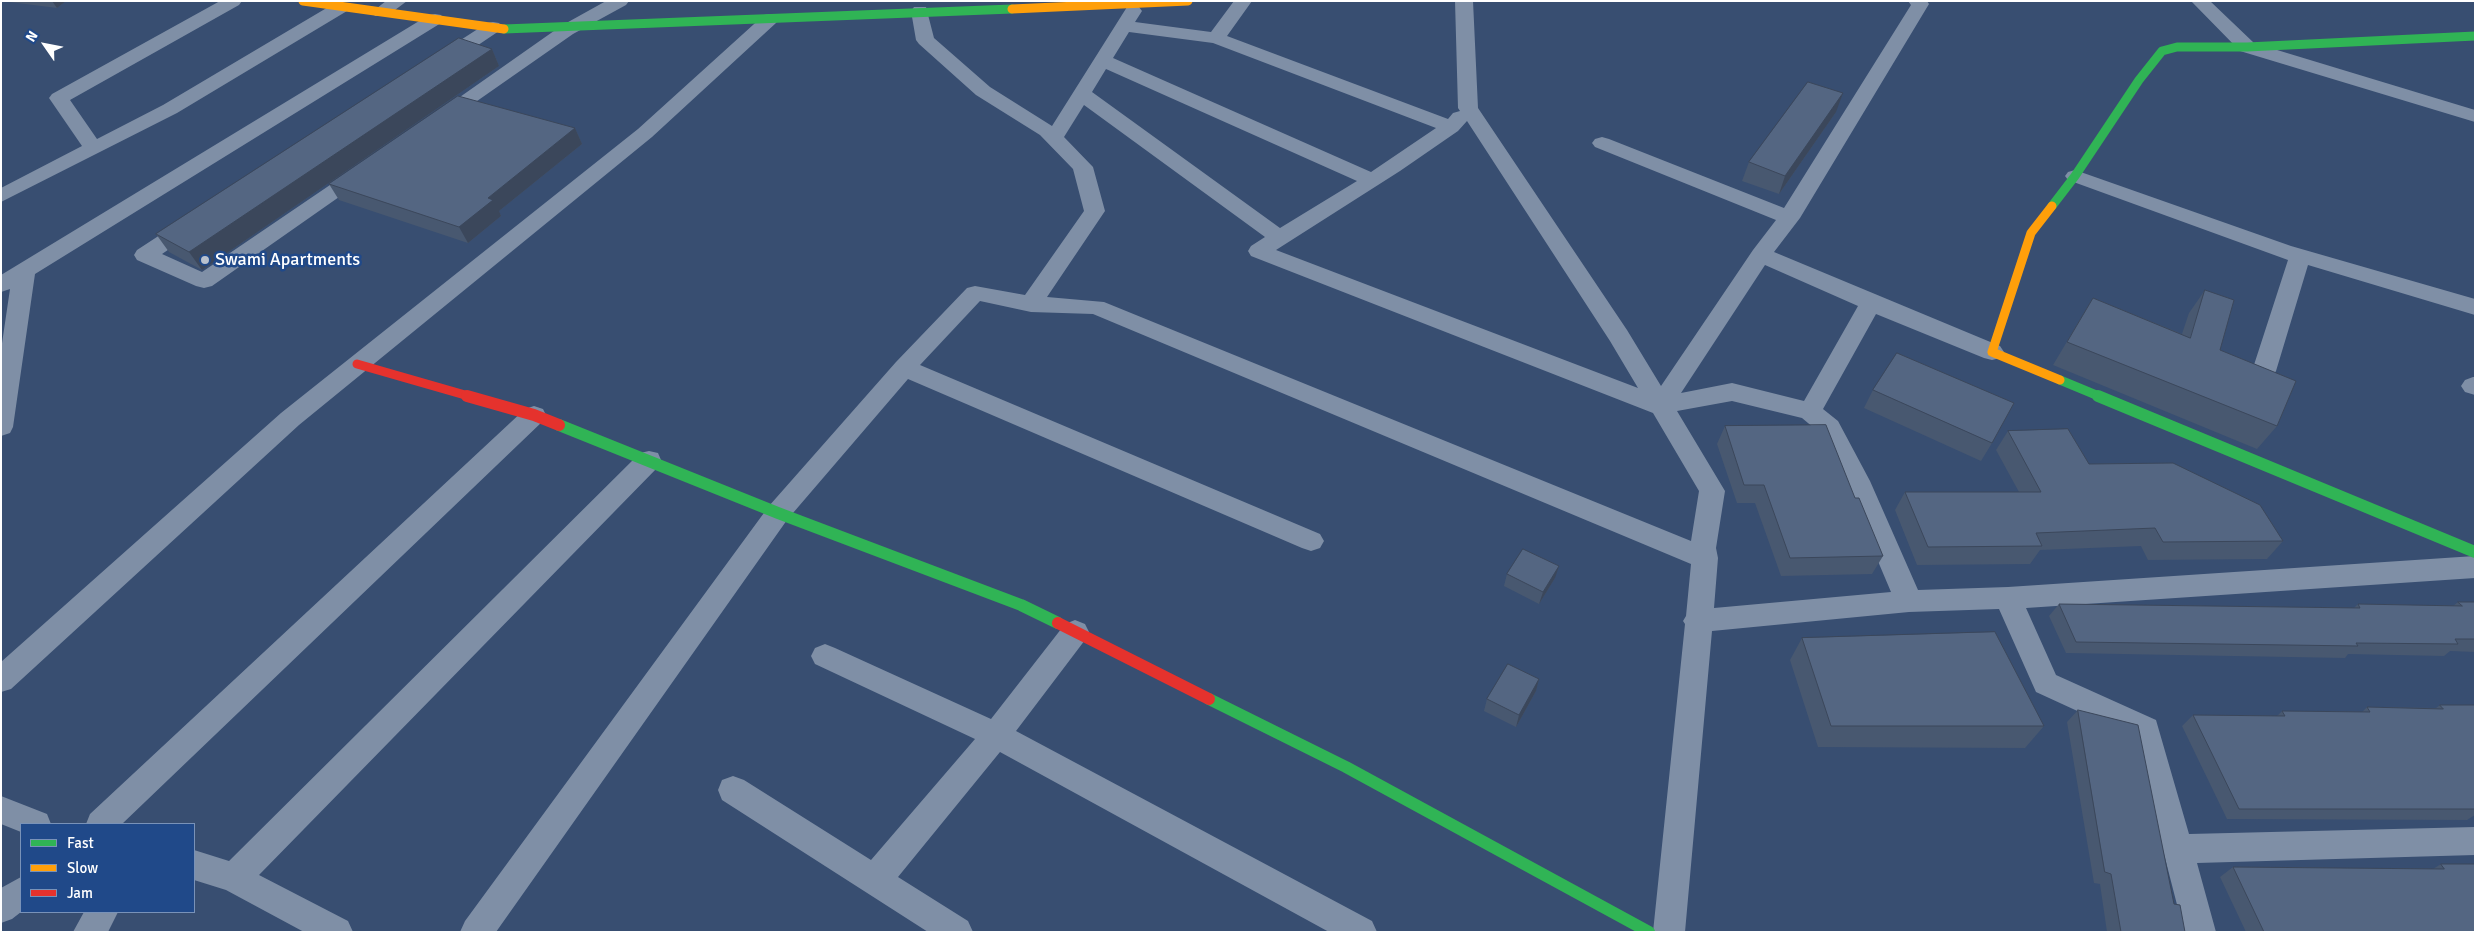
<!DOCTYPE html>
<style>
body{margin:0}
#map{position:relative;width:2476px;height:933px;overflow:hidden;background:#384e71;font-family:Signika,sans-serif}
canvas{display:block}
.frame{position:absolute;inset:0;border:2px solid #fff;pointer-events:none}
.legend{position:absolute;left:20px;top:823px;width:175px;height:90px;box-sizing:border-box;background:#204989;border:1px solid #7992b8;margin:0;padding:6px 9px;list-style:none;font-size:15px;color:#fff}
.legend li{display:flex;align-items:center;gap:10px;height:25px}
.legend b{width:25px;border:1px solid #7992b8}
.north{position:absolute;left:20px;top:20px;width:50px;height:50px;-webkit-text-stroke:4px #204989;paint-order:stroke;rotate:303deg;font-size:14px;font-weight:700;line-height:20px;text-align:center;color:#fff}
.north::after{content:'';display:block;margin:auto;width:18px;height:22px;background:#fff;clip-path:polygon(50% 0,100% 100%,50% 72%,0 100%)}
</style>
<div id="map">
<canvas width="2476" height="933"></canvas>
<div class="frame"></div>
<ul class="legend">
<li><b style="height:6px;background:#30b455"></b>Fast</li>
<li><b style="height:6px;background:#ff9f0a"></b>Slow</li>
<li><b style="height:6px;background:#e5322d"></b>Jam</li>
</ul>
<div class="north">N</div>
</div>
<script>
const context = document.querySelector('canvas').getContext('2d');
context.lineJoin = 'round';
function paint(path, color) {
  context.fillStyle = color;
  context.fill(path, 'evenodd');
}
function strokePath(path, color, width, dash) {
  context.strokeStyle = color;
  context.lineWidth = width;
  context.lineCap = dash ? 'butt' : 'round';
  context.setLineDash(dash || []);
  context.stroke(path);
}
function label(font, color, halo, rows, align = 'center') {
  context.font = font + ' Signika,sans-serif';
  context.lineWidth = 5;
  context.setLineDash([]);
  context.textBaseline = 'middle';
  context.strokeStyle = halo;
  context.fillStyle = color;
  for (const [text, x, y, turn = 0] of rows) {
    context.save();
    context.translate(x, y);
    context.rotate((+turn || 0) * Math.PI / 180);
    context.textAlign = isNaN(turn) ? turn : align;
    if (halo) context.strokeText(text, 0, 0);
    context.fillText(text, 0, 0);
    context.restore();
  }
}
paint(new Path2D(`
 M220 1H242L239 5 70 100 97 139 163 105 335 3H347L350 7 347 11 177 113 1 202V188L82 146 49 98 52 94Z
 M386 1H407L387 16H375L372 12Z
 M606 1H629L626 5 573 34 447 122H433L430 118 561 26Z
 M1234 1H1252L1227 36 1448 119 1453 113 1460 111 1458 108 1455 1H1473L1478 108 1627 330 1661 386 1753 250 1776 220 1595 147 1592 143 1595 139 1602 137 1609 139 1784 208 1911 5 1908 1H1927L1929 4 1800 218 1774 252 2000 346 2004 352 2000 358 1992 360 1984 358 1876 314 1823 409 1838 421 1870 481 1918 590 2008 587 2475 556V578L2026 608 2056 675 2156 720 2189 834 2475 827V855L2197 863 2216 932H2184L2134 737 2036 692 1999 609 1909 612 1712 631 1685 932H1653L1685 624 1683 621 1686 616 1691 564 1093 314 1031 312 980 301 920 365 1320 534 1324 541 1320 548 1311 551 1302 548 908 379 787 520 496 932H460L465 921 769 506 896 362 967 288 975 286 1025 295 1084 211 1073 169 1040 135 976 95 919 44 916 40 911 11 914 7H926L934 38 990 87 1052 126 1127 7H1139L1142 11 1135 22 1211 32ZM1129 32 1213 43 1436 128 1371 172 1113 58ZM1106 69 1357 181 1280 228 1092 92ZM1084 105 1265 237 1251 246 1248 251 1251 256 1653 413 1699 491 1691 541 1104 302 1047 297 1105 211 1093 167 1064 137ZM1467 121 1610 341 1638 388 1276 250 1400 171 1458 131ZM1765 265 1858 306 1804 401 1732 383 1681 393ZM1732 401 1802 418 1820 433 1844 481 1891 592 1714 608 1718 558 1716 548 1725 491 1677 411Z
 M2191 1H2210L2254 43 2475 110V122L2240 51Z
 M435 14 441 15 444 19 441 23 35 274 13 427 10 433 1 436V350L10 289 1 292V275L429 15Z
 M770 14 776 15 779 19 776 23 652 137 299 425 11 689 1 692V662L281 413 638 129 764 15Z
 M493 22 499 23 502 27 499 31 450 64H436L434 60 436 56 487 23Z
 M362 166 369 168 372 172 369 176 212 286 204 288 196 286 137 260 134 255 137 250 183 220 190 218 197 220 201 225 197 230 162 254 202 272 355 168Z
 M2075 170 2291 246 2475 299V315L2308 265 2276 371 2272 377 2264 379 2256 377 2252 371 2288 260 2068 180 2065 176 2068 172Z
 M2473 377H2475V395L2465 392 2461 386 2465 380Z
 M534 406 543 409 546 415 543 421 122 824H86L90 814 525 409Z
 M649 451 658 453 661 460 658 467 259 875 348 921 353 932H304L226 890 194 880V850L229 861 640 453Z
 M1075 620 1085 624 1089 632 1085 640 1016 731 1372 921 1377 932H1329L1000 752 898 877 968 921 973 932H928L722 800 718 790 722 780 733 776 744 780 871 860 975 739 815 664 811 656 815 648 825 644 835 648 991 719 1065 624Z
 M1 796 47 814 51 824H21V832L1 824Z
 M21 877V912L12 919 1 923V888Z
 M84 912H118L108 932H73Z`), '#7f8fa6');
strokePath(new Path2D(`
 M504 29 1012 9
 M2052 206 2075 176 2139 80 2162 51 2177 47H2247L2475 36
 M2060 380 2101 397`), '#30b455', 9);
strokePath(new Path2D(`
 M2098 396 2475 552
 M559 425 778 513 1021 605 1058 623
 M1209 699 1346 767 1649 932`), '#30b455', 12);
strokePath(new Path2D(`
 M303 1 504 29
 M1012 9 1188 1
 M2052 206 2031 233 1992 352 2060 380`), '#ff9f0a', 9);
strokePath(new Path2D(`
 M357 364 472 397`), '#e5322d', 9);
strokePath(new Path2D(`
 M467 396 534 415 559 425
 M1058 623 1209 699`), '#e5322d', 12);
paint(new Path2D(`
 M1 1H66L57 8Z
 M492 49 499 66 202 270 169 252 156 234Z
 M1836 112 1779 194 1742 181 1749 162Z
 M575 128 582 144 499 211 501 216 468 243 339 200 329 184Z
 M2205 290 2220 350 2277 426 2257 449 2053 365 2093 298 2182 334 2189 313Z
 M1873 390 1992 443 1981 461 1864 408Z
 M1725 426 1855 498 1883 556 1872 574 1781 576 1755 503H1737L1717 444Z
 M2008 431 2089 464 2283 541 2267 559 2148 560 2141 546 2040 550 2030 564 1917 565 1895 510 1905 492H2019L1996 450Z
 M1507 574 1555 578 1539 604 1504 586Z
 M2458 602H2475V652L2450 651 2444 656 2348 654 2345 658 2066 653 2049 616 2059 604 2354 608 2358 604 2453 606Z
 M1802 638 2044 726 2025 748 1818 747 1790 660Z
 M1539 679 1536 691 1516 727 1484 711 1487 699Z
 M2440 705H2475V815L2467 820 2227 819 2182 726 2193 715 2277 716 2282 711 2362 712 2367 707 2436 708Z
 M2078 710 2174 904 2185 932H2107L2100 884 2094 883 2067 722Z
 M2441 864 2475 932H2246L2220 877 2233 867 2433 869Z`), '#485870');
paint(new Path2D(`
 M52 1H66L57 8Z
 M492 49 499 66 202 270 189 252Z
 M1843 93 1836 112 1779 194 1785 176Z
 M575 128 582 144 499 211 501 216 468 243 459 227 488 198Z
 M1559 566 1555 578 1539 604 1543 592Z
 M1539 679 1536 691 1516 727 1519 715Z`), '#3b475b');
const building = new Path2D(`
 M459 38 492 49 189 252 156 234Z
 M1808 82 1843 93 1785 176 1749 162Z
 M458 96 575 128 488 198 493 200 459 227 329 184Z
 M2205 290 2234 300 2220 350 2296 381 2277 426 2067 342 2093 298 2190 338Z
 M1897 353 2014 403 1992 443 1873 390Z
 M1826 425 1855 498H1859L1883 556 1790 558 1764 485H1744L1725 426Z
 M2068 429 2089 464 2173 463 2260 505 2283 541 2163 542 2155 528 2036 533 2042 546 1928 547 1905 492H2041L2008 431Z
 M1523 549 1559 566 1543 592 1507 574Z
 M2458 602H2475V639H2455L2458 644 2356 643 2358 646 2076 642 2059 604 2360 608 2358 604 2462 606Z
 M1995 632 2044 726H1831L1802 638Z
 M1508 664 1539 679 1519 715 1487 699Z
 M2440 705H2475V809H2239L2193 715 2285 716 2282 711 2370 712 2367 707 2443 709Z
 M2078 710 2138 725 2174 904 2180 905 2185 932H2121L2111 874 2105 872Z
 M2441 864H2475V932H2264L2233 867 2444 869Z`);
paint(building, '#546682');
strokePath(building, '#3b475b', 1);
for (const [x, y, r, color] of [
 [205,260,5,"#b9c1cd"]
]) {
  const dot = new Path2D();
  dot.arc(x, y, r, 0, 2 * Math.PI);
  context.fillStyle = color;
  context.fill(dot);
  strokePath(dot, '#204989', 2);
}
label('18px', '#fff', '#204989', [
 ["Swami Apartments",215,260]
], 'left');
</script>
